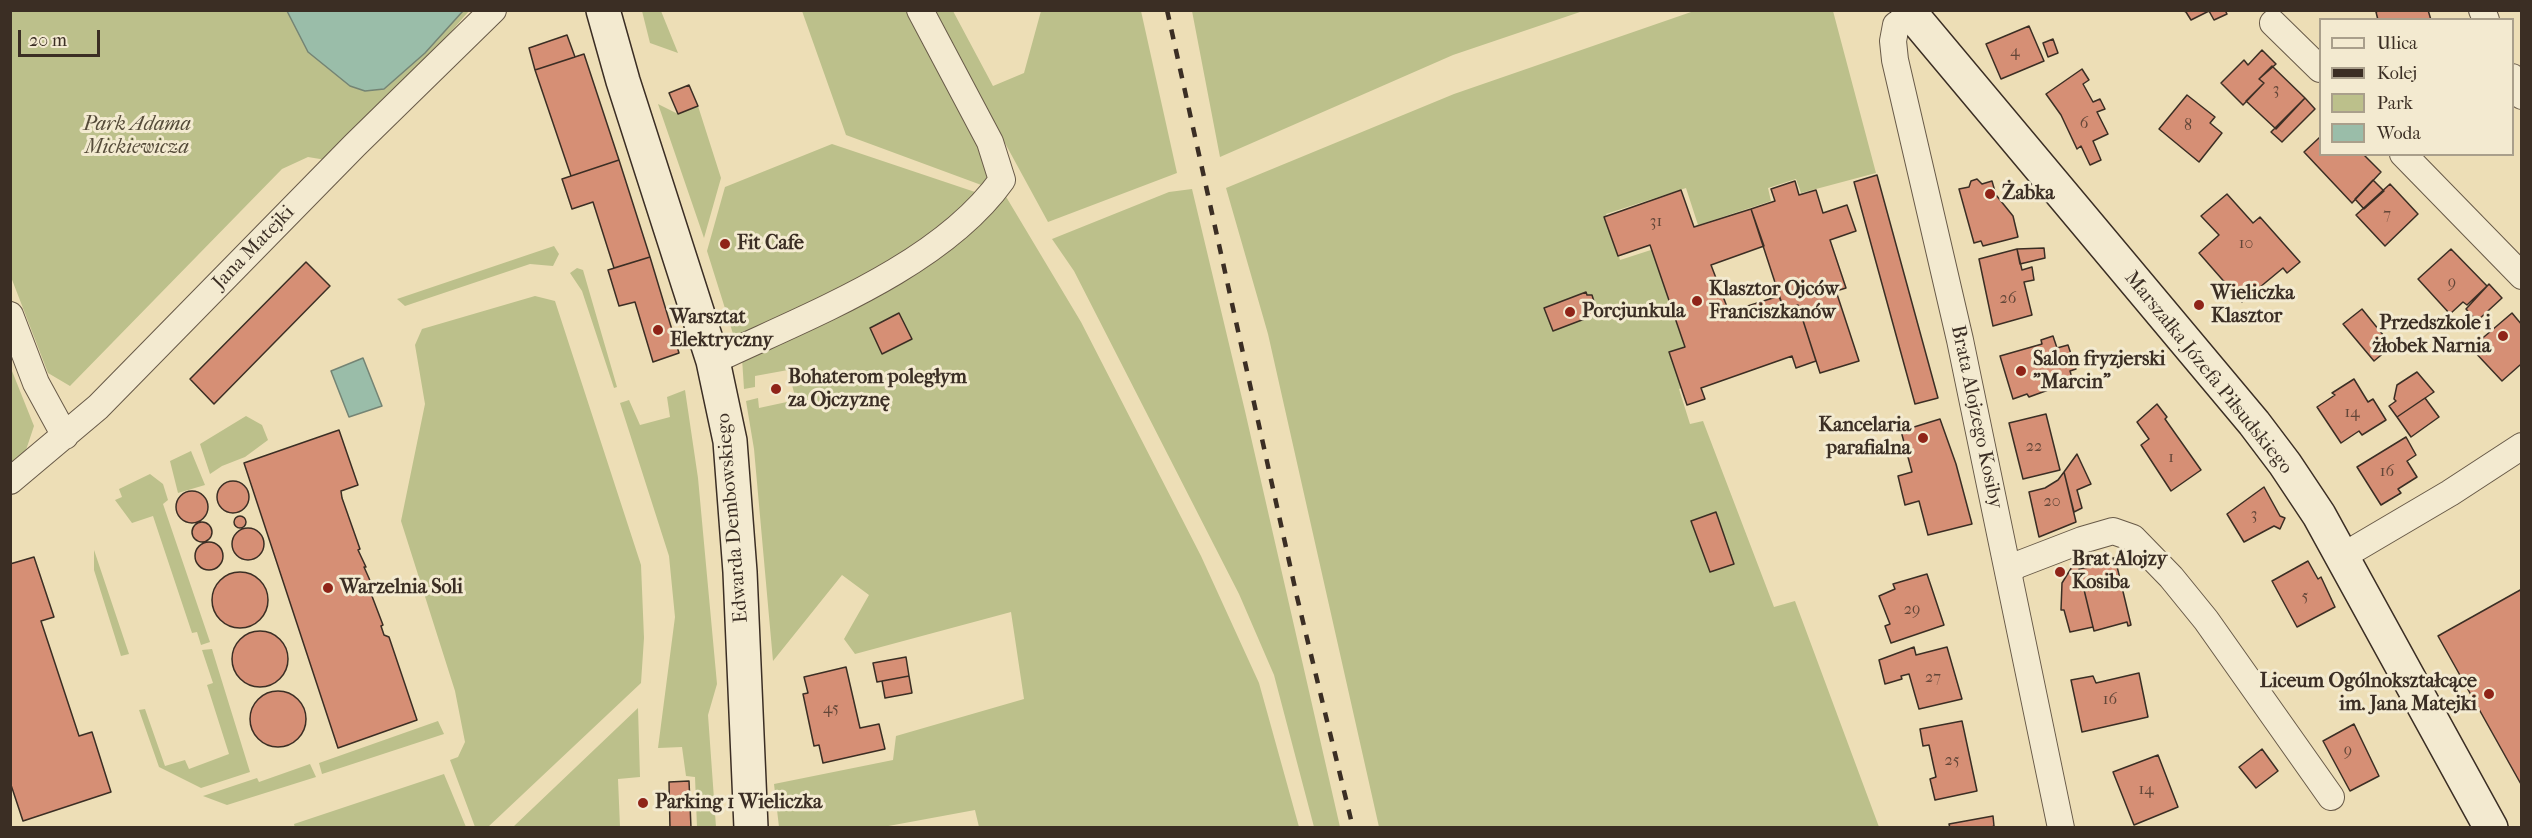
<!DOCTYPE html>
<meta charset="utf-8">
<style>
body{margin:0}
#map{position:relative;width:2532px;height:838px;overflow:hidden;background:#eddeb6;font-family:"IM FELL French Canon",serif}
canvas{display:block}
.frame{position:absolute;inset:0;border:12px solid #3b2e24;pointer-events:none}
.legend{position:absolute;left:2319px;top:18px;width:195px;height:138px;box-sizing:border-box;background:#f3ead0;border:2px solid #a99f8b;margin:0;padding:8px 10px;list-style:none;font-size:18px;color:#3b2e24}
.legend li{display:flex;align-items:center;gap:12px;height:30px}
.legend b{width:30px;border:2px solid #a99f8b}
.scale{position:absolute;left:18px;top:30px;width:82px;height:27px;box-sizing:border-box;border:3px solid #3b2e24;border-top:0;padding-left:8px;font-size:18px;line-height:21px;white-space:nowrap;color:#3b2e24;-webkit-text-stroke:4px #f3ead0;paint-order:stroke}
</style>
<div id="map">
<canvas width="2532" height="838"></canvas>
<div class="frame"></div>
<ul class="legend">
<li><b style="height:8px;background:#f3ead0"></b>Ulica</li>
<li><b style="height:8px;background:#3b2e24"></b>Kolej</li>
<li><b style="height:16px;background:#bcc08b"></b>Park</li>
<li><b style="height:16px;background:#9abda9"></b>Woda</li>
</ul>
<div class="scale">20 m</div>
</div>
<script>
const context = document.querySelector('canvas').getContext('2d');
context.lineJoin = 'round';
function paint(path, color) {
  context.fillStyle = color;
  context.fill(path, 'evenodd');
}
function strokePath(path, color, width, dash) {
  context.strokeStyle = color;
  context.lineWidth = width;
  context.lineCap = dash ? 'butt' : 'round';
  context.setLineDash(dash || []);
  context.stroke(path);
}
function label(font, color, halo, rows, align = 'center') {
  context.font = font + ' "IM FELL French Canon",serif';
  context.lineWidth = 6;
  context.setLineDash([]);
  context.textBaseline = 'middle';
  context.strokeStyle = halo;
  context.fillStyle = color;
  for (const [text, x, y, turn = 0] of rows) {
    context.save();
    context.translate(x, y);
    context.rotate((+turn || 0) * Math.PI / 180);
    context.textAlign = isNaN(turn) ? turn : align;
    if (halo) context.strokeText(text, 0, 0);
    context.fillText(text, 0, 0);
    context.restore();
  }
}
paint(new Path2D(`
 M10 11H469L388 104 332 161 308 157 282 169 70 386 48 373 11 277Z
 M642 11H661L678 53 650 43Z
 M802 11H912L986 153 988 177 984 186 846 135Z
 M933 11H953L993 86 1024 73 1041 11H1141L1177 173 1048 222Z
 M1192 11V10L1583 11 1453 55 1220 157Z
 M1694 11H1833L1876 173 1801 193 1796 179 1768 188 1771 201 1698 225 1686 188 1606 214 1620 260 1654 249 1688 345 1670 353 1687 385 1679 389 1690 424 1703 421 1774 607 1795 601 1879 827H1379L1268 334 1226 188 1454 94ZM1586 292 1587 295 1592 296 1596 308 1593 310 1595 315 1553 331 1544 308Z
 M658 104 678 114 698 106 721 178 704 238Z
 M832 144 978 193 916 248 786 315 734 337 707 251 725 187Z
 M1192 189 1245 411 1340 827H1314L1274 675 1239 594 1074 271 1052 239 1169 192Z
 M1005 195 1081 322 1201 556 1259 683 1299 827H979L975 810 883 827H779L774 784 893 760 896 736 1024 699 1011 612 855 654 844 639 869 595 842 575 773 661 754 449 746 401 758 398 759 408 796 400 788 370 755 376V387L744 389 742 358Z
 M554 246 559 254 553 266 530 264 405 306 397 299Z
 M577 268 583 270 617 387 614 388 582 291 570 273Z
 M535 296 555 301 641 565 644 638 641 683 488 827H475L450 760 458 757 465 742 455 691 401 521 425 404 415 345 422 329Z
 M10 366 34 426 25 453 11 462Z
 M685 390 698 478 717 684 708 715 716 827H697L695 777 686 776 682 747 658 748 675 617 669 556 620 403 629 400 640 425 670 417 667 397Z
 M246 416 262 425 268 440 245 457 222 466 210 474 200 444Z
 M191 451 205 485 178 493 170 461Z
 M150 474 163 484 168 500 163 504 210 642 201 645 197 632 192 633 153 516 132 523 115 500 122 497 119 489Z
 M94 550 129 654 121 656 94 570Z
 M212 649 250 772 201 788 159 767 139 710 145 709 165 766 185 760 189 769 229 754 207 685 213 683 202 650Z
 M638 708 640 777 618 779 620 827H513Z
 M438 721 444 734 322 774 319 763Z
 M310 764 316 777 227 805 203 796 257 778 259 782Z
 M444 774 466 827 295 828 294 824Z`), '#bcc08b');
const water = new Path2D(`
 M287 11H463L425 53 384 89 365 91 350 86 308 52Z
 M363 358 382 406 349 417 331 371Z`);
paint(water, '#9abda9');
strokePath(water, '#748474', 1.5);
const building = new Path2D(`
 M2182 10H2225L2227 14 2214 20 2209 11 2191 20 2186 12Z
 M2380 10H2428L2431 20H2378L2376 12Z
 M2029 26 2044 61 2001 79 1986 44Z
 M567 35 575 57 535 70 529 48Z
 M2053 39 2058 53 2048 57 2043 43Z
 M2262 50 2276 64 2259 79 2264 83 2243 105 2221 83 2244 60 2248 65Z
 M584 54 619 160 571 176 535 70Z
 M2272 66 2305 98 2276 129 2246 101 2264 83 2259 79Z
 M2082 69 2089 80 2083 84 2093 102 2100 99 2105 109 2097 112 2108 134 2093 141 2101 160 2090 165 2081 146 2077 149 2061 115 2046 94Z
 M689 85 698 106 678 114 669 93Z
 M2187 95 2215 117 2210 123 2222 133 2199 162 2159 129Z
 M2305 98 2315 109 2282 142 2271 132Z
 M2320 137V154H2363L2381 172 2352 203 2304 152Z
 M619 160 650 257 614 268 593 202 572 209 562 179Z
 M1877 175 1938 398 1915 404 1854 182Z
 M1977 179 1982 184 1992 181 1996 195 2013 216 2018 237 1983 246 1981 241 1974 243 1959 189 1969 187 1971 181Z
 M2373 180 2384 191 2364 209 2355 199Z
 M1795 181 1799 195 1816 190 1823 213 1847 205 1856 231 1830 240 1846 288 1836 291 1859 361 1820 373 1798 305 1784 310 1751 209 1775 201 1771 189Z
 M2390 184 2418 214 2385 246 2356 215Z
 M1681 190 1694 227 1751 209 1764 246 1711 265 1729 312 1779 296 1784 310 1798 305 1816 361 1796 368 1792 356 1701 388 1705 399 1687 405 1669 352 1685 347 1650 245 1618 256 1604 217Z
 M2227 194 2253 223 2260 217 2300 262 2287 273 2283 268 2242 302 2199 253 2219 235 2201 216Z
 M2044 248 2045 258 2020 264 2017 249Z
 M2017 249 2022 270 2032 267 2034 280 2024 282 2032 315 1993 326 1979 259Z
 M2451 249 2487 286 2467 305 2463 302 2450 314 2418 279Z
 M650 257 679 353 653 362 635 302 619 306 608 270Z
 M306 262 330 286 214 404 190 379Z
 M2489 284 2502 298 2477 321 2466 309Z
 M1586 292 1587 295H1592L1596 308 1593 310 1595 315 1553 331 1544 308Z
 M2362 309 2392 346 2374 361 2343 324Z
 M899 313 912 339 882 354 870 328Z
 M2512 313 2522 325V366L2520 365 2502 381 2471 348Z
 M2053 336 2057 348 2068 345 2076 369 2070 371 2073 381 2029 397 2027 394 2013 399 2000 356 2042 344 2041 340Z
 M2417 372 2434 392 2397 417 2389 406 2396 401 2394 399 2397 385Z
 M2354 379 2368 402 2373 399 2386 420 2362 435 2359 431 2341 443 2317 407 2335 395 2332 393Z
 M2425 398 2439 417 2411 437 2397 417Z
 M2157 404 2167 417 2165 419 2201 470 2171 491 2141 445 2149 439 2137 422Z
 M2046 414 2060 470 2023 479 2009 423Z
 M1940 419 1956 464 1972 524 1928 535 1919 501 1905 505 1898 476 1912 472 1901 431Z
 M339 430 358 485 341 491 342 498 360 549 358 550 366 567H364L372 585 370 591 383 625 381 626 384 635 389 637 417 720 338 748 244 463Z
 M2406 437 2416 455 2407 461 2417 477 2398 489 2401 493 2381 505 2357 467Z
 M2077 454 2091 484 2077 490 2082 508 2074 512 2064 472Z
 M2064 472 2076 522 2039 537 2029 492 2045 488 2058 480Z
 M217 497a16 16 0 1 1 32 0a16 16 0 1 1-32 0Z
 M2264 487 2280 516 2285 518 2280 529 2274 526 2244 542 2227 514Z
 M176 507a16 16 0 1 1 32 0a16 16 0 1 1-32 0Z
 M1716 512 1734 564 1710 572 1691 521Z
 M234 522a6 6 0 1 1 12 0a6 6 0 1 1-12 0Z
 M192 532a10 10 0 1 1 20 0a10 10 0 1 1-20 0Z
 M232 544a16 16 0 1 1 32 0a16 16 0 1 1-32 0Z
 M195 556a14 14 0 1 1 28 0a14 14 0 1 1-28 0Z
 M2091 552 2094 566 2079 569 2093 627 2070 632 2064 610H2061L2062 583 2075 562Z
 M34 557 54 617 41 621 79 736 92 732 111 792 23 821 10 782V564Z
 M2113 558H2115L2131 625 2128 626 2127 622 2094 631 2079 569 2114 562Z
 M2308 561 2318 579 2321 577 2335 607 2297 627 2272 581Z
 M212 600a28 28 0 1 1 56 0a28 28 0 1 1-56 0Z
 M1927 574 1944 625 1891 643 1885 626 1890 624 1879 596 1895 589 1893 584Z
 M2522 589V786L2438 636Z
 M232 659a28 28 0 1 1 56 0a28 28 0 1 1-56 0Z
 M1914 647 1916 655 1947 647 1962 699 1919 709 1909 674 1901 676 1902 679 1885 684 1879 660Z
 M906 657 909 676 877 682 873 663Z
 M846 667 860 728 879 724 885 749 823 763 819 745 814 746 803 694 808 693 804 677Z
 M2139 673 2148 717 2082 732 2071 680 2093 676 2096 683Z
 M909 676 912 693 885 698 882 681Z
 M250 719a28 28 0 1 1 56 0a28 28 0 1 1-56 0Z
 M1962 721 1977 791 1935 800 1930 779 1936 777 1929 745 1923 746 1920 729Z
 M2354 724 2379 776 2350 791 2323 741Z
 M2262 749 2278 771 2256 788 2239 767Z
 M2158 755 2178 807 2134 825 2113 772Z
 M689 781 691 828H670L669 782Z
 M1993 816 1994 826 1990 828H1950L1949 824Z`);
paint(building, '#d68f75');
strokePath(building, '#3b2e24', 1.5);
const street = new Path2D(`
 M1917 10 1896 25 1893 41 1895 60 1960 340 2061 828
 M2482 10 2486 20
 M2273 23 2320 69
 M2512 77 2522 96
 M2403 154 2522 276
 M10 315 36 383 65 436
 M713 361C807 316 940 267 1002 180L990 142 920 10
 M10 481 98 407 355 145 493 10
 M2343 556 2450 493 2522 446
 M2009 572 2017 565 2082 540 2113 531 2133 538 2171 577 2206 620 2331 797`);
const secondary = new Path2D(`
 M603 10 623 81 713 361 730 441 740 572 751 828
 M1908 10 2254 423 2285 464 2319 515 2491 828`);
strokePath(street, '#685a48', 28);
strokePath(secondary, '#3b2e24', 36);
strokePath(street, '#f3ead0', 26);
strokePath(secondary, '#f3ead0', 33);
strokePath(new Path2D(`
 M1167 10 1297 597 1353 828`), '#3b2e24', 4.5, [10, 10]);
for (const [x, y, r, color] of [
 [1990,194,6,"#8f2418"],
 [725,244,6,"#8f2418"],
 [1697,301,6,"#8f2418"],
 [2199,305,6,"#8f2418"],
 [1570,312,6,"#8f2418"],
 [658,330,6,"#8f2418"],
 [2503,336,6,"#8f2418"],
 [2021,371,6,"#8f2418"],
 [776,389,6,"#8f2418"],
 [1923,438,6,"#8f2418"],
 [2060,572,6,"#8f2418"],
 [328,588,6,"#8f2418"],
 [2489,694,6,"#8f2418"],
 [643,803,6,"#8f2418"]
]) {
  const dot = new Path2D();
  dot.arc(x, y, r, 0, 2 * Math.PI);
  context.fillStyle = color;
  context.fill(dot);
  strokePath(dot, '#f3ead0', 2);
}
label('16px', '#624638', null, [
 ["4",2015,52],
 ["3",2276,90],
 ["6",2084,124],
 ["8",2188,126],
 ["7",2387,215],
 ["31",1656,222],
 ["10",2246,244],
 ["9",2452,283],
 ["26",2008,299],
 ["14",2352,413],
 ["22",2034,447],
 ["1",2171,458],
 ["16",2387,472],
 ["20",2052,502],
 ["3",2254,515],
 ["5",2305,597],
 ["29",1912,610],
 ["27",1933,678],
 ["16",2110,700],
 ["45",831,709],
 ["9",2348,751],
 ["25",1952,761],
 ["14",2146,790]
]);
label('italic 20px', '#554b39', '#f3ead0', [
 ["Park Adama",137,125],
 ["Mickiewicza",137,148]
]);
label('bold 20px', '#3b2e24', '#f3ead0', [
 ["Żabka",2002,194],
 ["Fit Cafe",737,244],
 ["Klasztor Ojców",1709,290],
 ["Franciszkanów",1709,313],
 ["Wieliczka",2211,294],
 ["Klasztor",2211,317],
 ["Porcjunkula",1582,312],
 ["Warsztat",670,318],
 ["Elektryczny",670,341],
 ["Przedszkole i",2491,324,"right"],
 ["żłobek Narnia",2491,347,"right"],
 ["Salon fryzjerski",2033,360],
 ["\"Marcin\"",2033,383],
 ["Bohaterom poległym",788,378],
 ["za Ojczyznę",788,401],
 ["Kancelaria",1911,426,"right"],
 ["parafialna",1911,449,"right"],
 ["Brat Alojzy",2072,560],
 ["Kosiba",2072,583],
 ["Warzelnia Soli",340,588],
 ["Liceum Ogólnokształcące",2477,682,"right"],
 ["im. Jana Matejki",2477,705,"right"],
 ["Parking 1 Wieliczka",655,803]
], 'left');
label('20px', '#3b2e24', '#f3ead0', [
 ["Jana Matejki",254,248,-46],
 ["Marszałka Józefa Piłsudskiego",2208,373,51],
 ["Brata Alojzego Kosiby",1976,417,78],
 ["Edwarda Dembowskiego",733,518,-95]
]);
</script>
